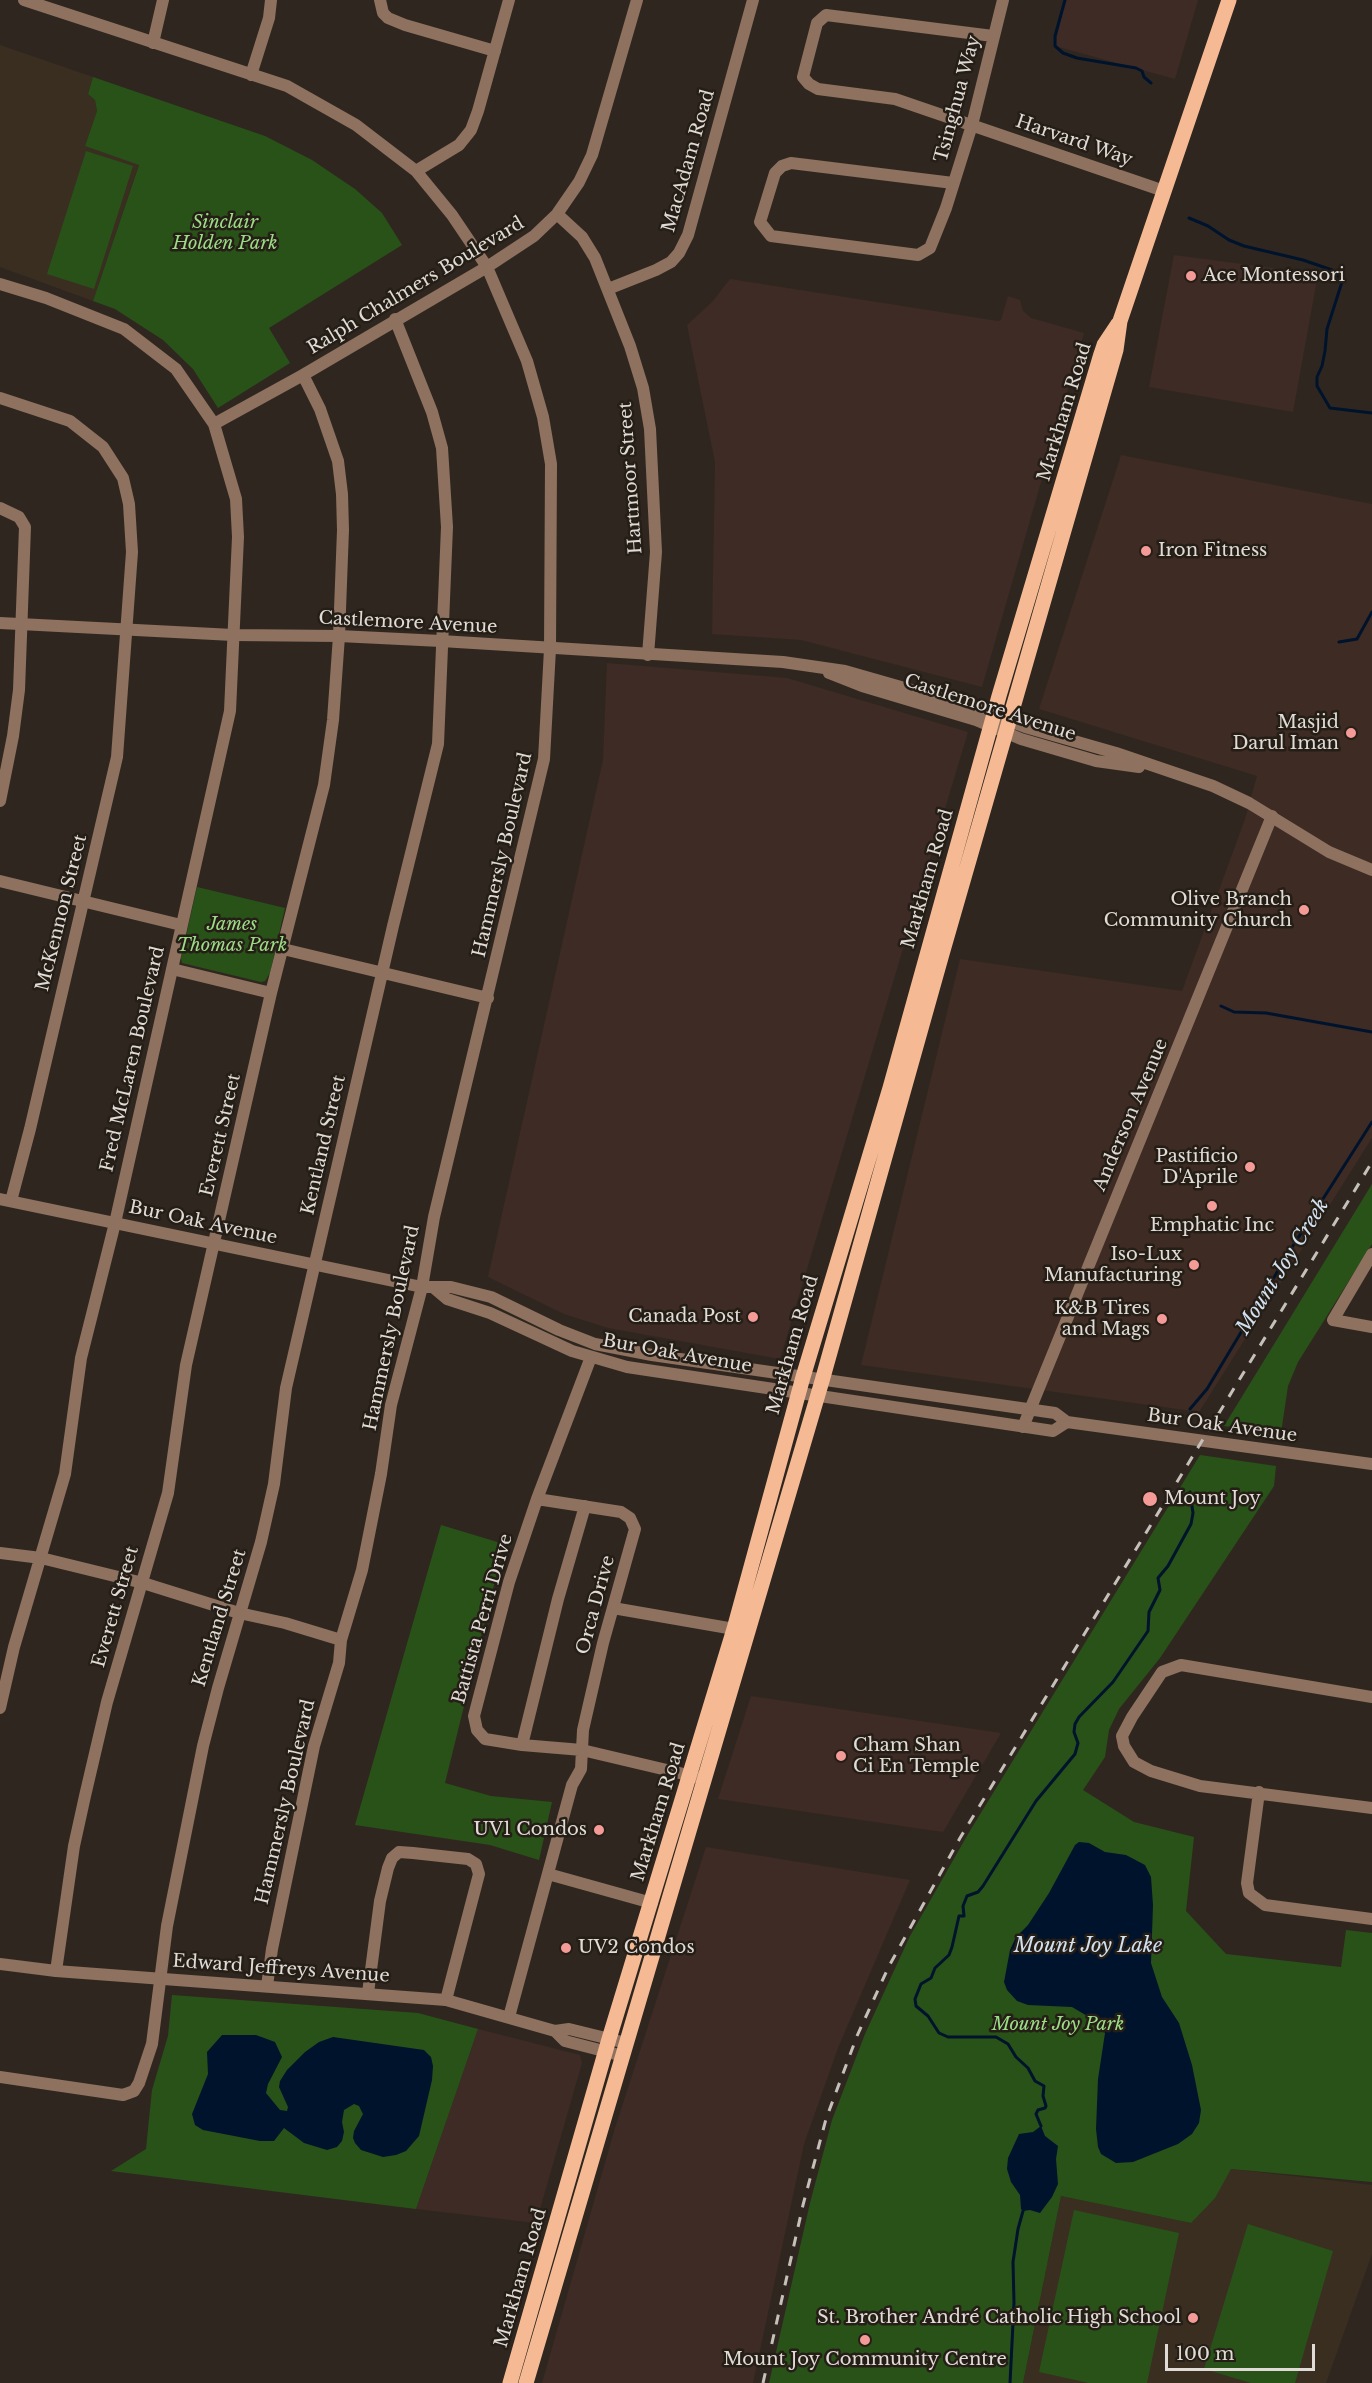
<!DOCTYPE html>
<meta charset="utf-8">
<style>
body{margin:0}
#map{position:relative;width:1372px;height:2383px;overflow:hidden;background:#2f271f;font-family:"Libre Baskerville",serif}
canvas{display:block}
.scale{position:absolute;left:1165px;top:2344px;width:150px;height:27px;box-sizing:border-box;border:3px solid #e0dbd6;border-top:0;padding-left:8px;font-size:18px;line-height:21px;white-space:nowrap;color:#e0dbd6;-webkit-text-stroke:4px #251e16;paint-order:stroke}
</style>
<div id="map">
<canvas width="1372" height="2383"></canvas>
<div class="scale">100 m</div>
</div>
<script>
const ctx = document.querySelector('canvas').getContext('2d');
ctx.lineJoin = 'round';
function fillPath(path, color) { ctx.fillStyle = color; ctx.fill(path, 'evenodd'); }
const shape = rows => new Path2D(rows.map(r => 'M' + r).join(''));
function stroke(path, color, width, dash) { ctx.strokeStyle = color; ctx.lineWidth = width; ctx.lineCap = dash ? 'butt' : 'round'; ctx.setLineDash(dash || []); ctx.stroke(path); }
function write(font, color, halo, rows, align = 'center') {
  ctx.font = font + ' "Libre Baskerville",serif'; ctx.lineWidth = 5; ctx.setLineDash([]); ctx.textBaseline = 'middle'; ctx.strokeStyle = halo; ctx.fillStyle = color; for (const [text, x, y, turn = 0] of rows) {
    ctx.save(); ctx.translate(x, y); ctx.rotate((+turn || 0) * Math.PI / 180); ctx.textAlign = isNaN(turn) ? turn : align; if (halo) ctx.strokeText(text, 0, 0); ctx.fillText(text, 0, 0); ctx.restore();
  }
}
fillPath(shape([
 [1065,0,1198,0,1175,79,1055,46],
 [1174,255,1318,274,1293,412,1149,387],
 [730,279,998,321,1001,320,1008,296,1020,300,1023,311,1031,318,1084,333,982,687,801,640,712,634,715,462,687,325,712,302],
 [607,663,787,678,968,732,780,1359,608,1328,564,1314,488,1277,603,760],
 [751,1696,1001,1733,943,1832,718,1799],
 [706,1847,910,1880,838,2048,804,2144,753,2383,542,2383,615,2128],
 [478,2029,580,2055,582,2063,536,2223,416,2209]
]), '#3e2b25');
fillPath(shape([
 [1121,455,1372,504,1372,1138,1199,1412,861,1365,960,959,1182,991,1245,819,1257,776,1039,709]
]), '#3d2b24');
fillPath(shape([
 [0,45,93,77,88,94,95,100,97,111,85,146,139,164,93,301,0,267],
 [1231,2169,1372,2185,1372,2254,1326,2383,1023,2383,1061,2196,1191,2223]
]), '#3a2e21');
fillPath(shape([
 [93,77,265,136,312,160,355,189,382,213,402,245,269,328,290,363,218,408,193,369,163,340,115,309,93,301,139,165,85,146,97,111,95,100,88,94],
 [86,151,133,166,94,289,47,274],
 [197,887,285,908,270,973,265,981,261,982,182,963,181,958],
 [1372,1184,1372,1244,1298,1362,1288,1386,1281,1433,1224,1426],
 [1200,1455,1276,1466,1274,1486,1160,1658,1119,1709,1109,1730,1105,1757,1083,1790,1134,1822,1194,1837,1186,1911,1226,1954,1341,1967,1346,1930,1372,1933,1372,2182,1231,2169,1215,2198,1191,2223,1061,2196,1023,2383,769,2383,810,2203,832,2120,865,2034,892,1975,910,1936,968,1834],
 [441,1525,504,1544,445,1783,491,1796,552,1802,539,1860,490,1845,355,1825],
 [172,1995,418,2013,478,2029,416,2209,111,2171,146,2149,152,2090,168,2036],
 [1074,2210,1179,2233,1147,2383,1089,2383,1039,2372],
 [1248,2224,1333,2251,1295,2383,1251,2383,1204,2369]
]), '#295219');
fillPath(shape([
 [1079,1842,1089,1843,1105,1852,1126,1855,1145,1865,1151,1877,1153,1905,1151,1963,1162,1997,1179,2023,1192,2065,1201,2110,1199,2123,1192,2134,1178,2144,1133,2162,1116,2163,1101,2154,1098,2147,1096,2129,1098,2079,1105,2033,1089,2017,1072,2007,1028,2005,1017,2001,1007,1990,1004,1982,1010,1950,1016,1937,1028,1925,1049,1893,1075,1845],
 [222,2035,256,2035,275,2042,282,2057,268,2084,266,2093,280,2110,287,2111,288,2107,279,2087,280,2081,287,2070,305,2052,319,2042,333,2037,424,2050,431,2057,433,2066,432,2080,419,2136,406,2151,396,2155,383,2157,361,2150,355,2143,353,2138,354,2131,363,2114,359,2106,354,2104,344,2110,342,2122,344,2132,342,2141,337,2147,327,2150,304,2143,284,2128,274,2141,260,2141,203,2130,195,2125,192,2114,208,2074,207,2052],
 [1041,2126,1045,2136,1058,2146,1056,2159,1058,2184,1052,2197,1040,2213,1030,2210,1023,2211,1021,2209,1020,2195,1011,2182,1007,2169,1008,2158,1019,2134,1033,2132]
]), '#00132d');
stroke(shape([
 [1065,0,1055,36,1055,46,1063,53,1077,58,1136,68,1142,71,1144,77,1151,83],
 [1189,218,1208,226,1229,240,1244,246,1303,260,1332,270,1337,274,1342,282,1327,329,1325,351,1322,366,1317,377,1317,386,1330,408,1372,413],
 [1339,642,1357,639,1372,612],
 [1221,1006,1234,1012,1266,1013,1372,1032],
 [1190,1409,1207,1389,1291,1249,1372,1122],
 [1041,2126,1036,2114,1038,2110,1045,2108,1046,2106,1043,2096,1044,2086,1035,2081,1028,2068,1016,2057,1008,2044,996,2037,948,2037,939,2033,928,2016,916,2006,915,1999,921,1984,931,1978,935,1968,949,1955,952,1947,959,1916,964,1916,963,1906,967,1896,978,1892,983,1886,1036,1801,1075,1754,1078,1743,1074,1732,1075,1724,1079,1717,1113,1682,1148,1631,1149,1612,1160,1590,1158,1578,1168,1566,1191,1524,1193,1513,1190,1492],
 [1010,2383,1014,2303,1013,2262,1018,2229,1023,2211]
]), '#00132d', 3);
stroke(shape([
 [24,0,287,86,356,125,416,171,452,215,487,267,527,361,543,417,551,464,550,649,544,759,434,1217,422,1287,391,1405,381,1474,362,1570,341,1640,339,1663,314,1746,272,1949,267,1986],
 [380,0,383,13,388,18,405,25,495,51],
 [993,36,826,15,817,23,803,77,809,84,818,89,895,99,1164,191],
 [153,43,163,0],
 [251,75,269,18,271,0],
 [416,171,459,145,471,130,478,111,509,0],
 [953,183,791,163,782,166,775,173,760,222,771,236,918,255,930,248,946,208,972,125,1003,0],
 [557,214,582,237,595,258,630,346,643,388,650,429,656,552,648,655],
 [0,284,46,298,124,329,176,369,214,424,236,499,238,537,230,711,115,1223,81,1358,65,1474,14,1647,0,1708],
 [608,289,656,270,671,262,679,253,688,235,753,0],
 [0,398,70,421,103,447,123,478,129,504,132,552,117,757,30,1129,11,1201],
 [214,424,303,375,487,267,534,236,557,214,579,182,592,155,637,0],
 [0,508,19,517,25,527,19,690,13,736,0,801],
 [0,881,181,925],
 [283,949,488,998],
 [172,969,271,993],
 [1372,1254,1333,1320,1372,1327],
 [591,1357,537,1499,509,1582,474,1716,477,1730,485,1739,522,1745,582,1750,705,1779],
 [1023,1427,1272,816],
 [0,1553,41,1558,143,1583,239,1613,285,1623,341,1640],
 [613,1608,734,1629],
 [1372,1697,1181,1665,1162,1672,1132,1717,1122,1736,1124,1746,1134,1762,1151,1771,1200,1786,1372,1808],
 [522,1745,558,1599,585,1506],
 [1259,1792,1247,1883,1249,1893,1265,1905,1372,1919],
 [548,1874,652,1903],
 [56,1971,74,1846,85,1796,107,1702,168,1493,186,1365,271,993,324,785,333,720,339,636,343,530,342,494,338,461,320,409,303,375],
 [368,1993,380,1901,388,1868,392,1858,399,1852,413,1853,468,1859,476,1864,479,1874,446,2000],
 [509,2017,572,1785,581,1769,583,1730,603,1643,635,1529,630,1518,621,1512,537,1499],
 [0,2077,123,2095,134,2091,139,2083,152,2044,167,1926,203,1746,218,1688,261,1542,274,1484,286,1388,393,926,438,744,447,527,442,448,432,412,395,319]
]), '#8e715f', 12);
stroke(shape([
 [0,623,233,635,339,636,441,641,783,662,845,671,978,709,1025,727,1116,753,1213,786,1249,803,1329,852,1372,870],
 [829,673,862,686,976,720,1021,739,1096,761,1139,767],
 [0,1199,422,1287,451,1287,491,1297,559,1330,595,1344,652,1355,1055,1413,1067,1422,1372,1464],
 [434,1288,447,1299,490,1313,572,1351,627,1367,1053,1431,1067,1422],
 [0,1964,56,1971,446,2000,555,2031,569,2029,626,2043],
 [555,2031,565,2041,623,2056]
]), '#8e715f', 12);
stroke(shape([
 [510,2383,609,2039,734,1629,803,1377,890,1088,999,696,1101,354,1104,345,1118,324],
 [526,2383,822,1381,942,954,1116,350,1120,321,1229,0]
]), '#f5b993', 15);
stroke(shape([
 [763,2383,803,2205,826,2119,857,2036,889,1966,960,1838,1372,1162]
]), '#c6c0bb', 3, [10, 10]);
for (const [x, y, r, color] of [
 [1191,276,6,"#f59b97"],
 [1146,551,6,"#f59b97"],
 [1351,733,6,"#f59b97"],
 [1304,910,6,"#f59b97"],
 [1250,1167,6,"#f59b97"],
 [1212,1206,6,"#f59b97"],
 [1194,1265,6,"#f59b97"],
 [753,1317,6,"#f59b97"],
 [1162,1319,6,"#f59b97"],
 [1150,1499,8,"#f59b97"],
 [841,1756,6,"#f59b97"],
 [599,1830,6,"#f59b97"],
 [566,1948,6,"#f59b97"],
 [1193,2318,6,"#f59b97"],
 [865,2340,6,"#f59b97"]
]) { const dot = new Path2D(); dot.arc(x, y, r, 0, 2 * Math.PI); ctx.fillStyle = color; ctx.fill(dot); stroke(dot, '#251e16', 2); }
write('18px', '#e0dbd6', '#251e16', [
 ["Tsinghua Way",958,99,-75],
 ["Harvard Way",1074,141,19],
 ["MacAdam Road",689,161,-74],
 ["Ralph Chalmers Boulevard",416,286,-31],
 ["Markham Road",1065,412,-73],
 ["Hartmoor Street",631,478,-94],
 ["Castlemore Avenue",408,623,3],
 ["Castlemore Avenue",990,708,18],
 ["Hammersly Boulevard",503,855,-77],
 ["Markham Road",928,879,-74],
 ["McKennon Street",62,913,-76],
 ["Fred McLaren Boulevard",133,1059,-77],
 ["Anderson Avenue",1131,1115,-67],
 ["Everett Street",221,1135,-77],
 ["Kentland Street",324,1145,-77],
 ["Bur Oak Avenue",203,1223,12],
 ["Hammersly Boulevard",392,1328,-78],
 ["Markham Road",793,1345,-74],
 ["Bur Oak Avenue",677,1354,10],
 ["Bur Oak Avenue",1222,1426,8],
 ["Orca Drive",596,1605,-75],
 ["Everett Street",116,1607,-74],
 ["Kentland Street",220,1618,-73],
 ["Battista Perri Drive",483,1619,-74],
 ["Hammersly Boulevard",286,1802,-77],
 ["Markham Road",659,1812,-73],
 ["Edward Jeffreys Avenue",281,1969,4],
 ["Markham Road",521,2278,-74]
]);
write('italic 18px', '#9cdc86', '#251e16', [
 ["Sinclair",225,223],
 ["Holden Park",225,244],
 ["James",232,925],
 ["Thomas Park",232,946],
 ["Mount Joy Park",1058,2025]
]);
write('18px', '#e0dbd6', '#251e16', [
 ["Ace Montessori",1203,276,"left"],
 ["Iron Fitness",1158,551,"left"],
 ["Masjid",1339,723],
 ["Darul Iman",1339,744],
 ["Olive Branch",1292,900],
 ["Community Church",1292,921],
 ["Pastificio",1238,1157],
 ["D'Aprile",1238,1178],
 ["Emphatic Inc",1212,1226,"center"],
 ["Iso-Lux",1182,1255],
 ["Manufacturing",1182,1276],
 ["K&B Tires",1150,1309],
 ["and Mags",1150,1330],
 ["Canada Post",741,1317],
 ["Mount Joy",1164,1499,"left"],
 ["Cham Shan",853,1746,"left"],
 ["Ci En Temple",853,1767,"left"],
 ["UV1 Condos",587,1830],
 ["UV2 Condos",578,1948,"left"],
 ["St. Brother André Catholic High School",1181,2318],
 ["Mount Joy Community Centre",865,2360,"center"]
], 'right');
write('italic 20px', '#d2e0ef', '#251e16', [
 ["Mount Joy Creek",1283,1267,-58],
 ["Mount Joy Lake",1088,1946]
]);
</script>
